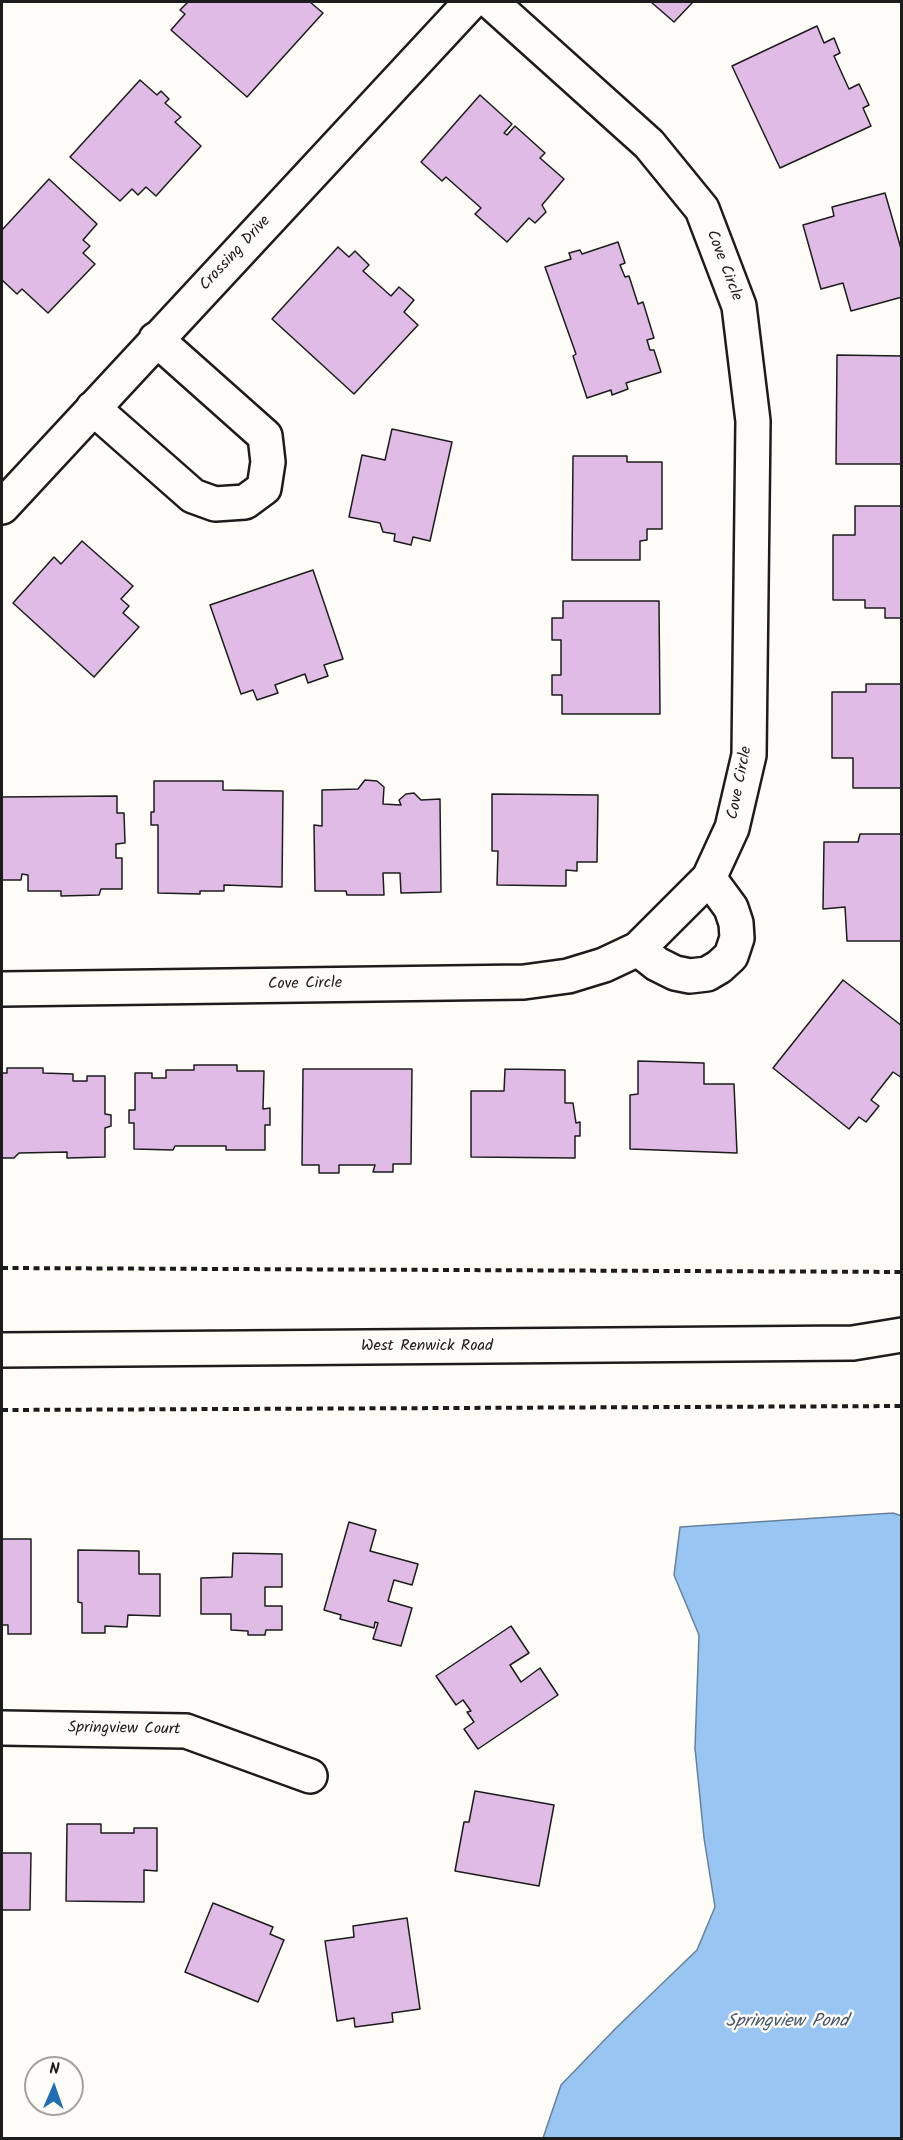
<!DOCTYPE html>
<style>
body{margin:0}
#map{position:relative;width:903px;height:2140px;overflow:hidden;background:#fdfcf7;font-family:Kalam,sans-serif}
canvas{display:block}
.frame{position:absolute;inset:0;border:3px solid #1c1c1c;pointer-events:none}
.north{position:absolute;left:24px;top:2056px;width:60px;height:60px;box-sizing:border-box;background:#fdfcf7;border:2px solid #a3a29f;border-radius:50%;rotate:2deg;font-size:16px;font-weight:700;line-height:24px;text-align:center;color:#1c1c1c}
.north::after{content:'';display:block;margin:auto;width:21px;height:27px;background:#1f6fb2;clip-path:polygon(50% 0,100% 100%,50% 72%,0 100%)}
</style>
<div id="map">
<canvas width="903" height="2140"></canvas>
<div class="frame"></div>
<div class="north">N</div>
</div>
<script>
const ctx = document.querySelector('canvas').getContext('2d');
ctx.lineJoin = 'round';
function fillPath(path, color) { ctx.fillStyle = color; ctx.fill(path, 'evenodd'); }
const shape = rows => new Path2D(rows.map(r => 'M' + r).join(''));
function stroke(path, color, width, dash) { ctx.strokeStyle = color; ctx.lineWidth = width; ctx.lineCap = dash ? 'butt' : 'round'; ctx.setLineDash(dash || []); ctx.stroke(path); }
function write(font, color, halo, rows, align = 'center') {
  ctx.font = font + ' Kalam,sans-serif'; ctx.lineWidth = 5; ctx.setLineDash([]); ctx.textBaseline = 'middle'; ctx.strokeStyle = halo; ctx.fillStyle = color; for (const [text, x, y, turn = 0] of rows) {
    ctx.save(); ctx.translate(x, y); ctx.rotate((+turn || 0) * Math.PI / 180); ctx.textAlign = isNaN(turn) ? turn : align; if (halo) ctx.strokeText(text, 0, 0); ctx.fillText(text, 0, 0); ctx.restore();
  }
}
const water = shape([
 [893,1513,902,1516,901,2138,543,2138,561,2085,616,2028,697,1950,715,1907,704,1838,695,1748,699,1635,674,1575,680,1527,893,1513]
]);
fillPath(water, '#99c5f3');
stroke(water, '#67819d', 1.5);
const building = shape([
 [188,2,310,2,323,13,247,97,171,30,185,14,180,10,188,2],
 [651,2,693,2,674,22,651,2],
 [817,26,824,43,834,38,840,53,834,56,849,89,859,84,869,105,863,108,871,126,780,168,732,66,817,26],
 [140,80,157,95,161,91,169,99,165,103,181,117,175,122,201,146,156,196,146,187,138,195,132,189,120,201,70,157,140,80],
 [480,95,512,124,504,133,507,135,515,126,545,153,540,158,564,179,542,205,546,212,535,223,529,218,507,242,475,214,481,208,446,177,442,181,421,162,480,95],
 [49,179,97,224,83,240,90,246,83,253,95,264,48,313,22,289,17,294,2,280,2,230,49,179],
 [885,193,902,252,902,297,851,311,843,283,821,289,803,225,834,216,832,207,885,193],
 [618,242,625,263,620,265,625,277,629,276,638,304,643,302,654,338,647,340,650,350,654,350,661,372,626,383,628,389,612,395,611,390,587,398,573,356,576,354,545,267,571,259,569,253,580,250,582,254,618,242],
 [338,247,349,257,355,251,369,265,363,271,391,296,399,287,414,300,404,312,418,325,354,394,272,319,338,247],
 [837,355,902,356,902,464,836,464,837,355],
 [392,429,452,442,430,541,413,537,411,545,394,541,395,534,383,532,380,523,349,517,362,455,385,460,392,429],
 [573,456,627,456,627,462,662,462,662,529,647,529,647,540,640,541,640,560,572,560,573,456],
 [855,506,902,506,902,618,885,618,885,608,865,608,865,600,833,600,833,535,855,535,855,506],
 [82,541,133,586,121,599,129,606,123,613,139,627,94,677,13,603,54,557,61,564,82,541],
 [313,570,343,659,324,665,328,676,308,683,305,674,275,685,278,693,257,700,253,690,241,694,210,605,313,570],
 [563,601,659,601,660,714,562,714,562,695,552,695,552,675,561,675,561,640,552,640,552,618,563,618,563,601],
 [866,684,902,684,902,788,853,788,853,758,832,758,832,692,866,692,866,684],
 [365,780,377,781,384,787,383,804,401,805,399,800,406,794,414,793,421,800,440,799,441,892,401,893,400,873,383,873,384,895,347,895,346,891,315,891,314,825,322,826,322,790,358,789,365,780],
 [154,781,223,781,223,790,283,791,282,887,224,885,224,891,200,891,200,894,158,893,158,825,151,825,151,812,154,812,154,781],
 [492,794,598,795,597,862,577,862,577,871,566,870,566,886,497,885,498,851,492,851,492,794],
 [117,796,117,813,124,813,125,843,116,844,116,858,122,858,122,889,101,889,99,895,61,896,61,891,28,891,28,875,22,874,21,880,2,880,2,797,117,796],
 [860,834,902,834,902,941,847,941,845,907,823,909,824,842,858,842,860,834],
 [843,980,902,1026,902,1078,893,1072,871,1100,879,1106,866,1122,859,1117,849,1129,773,1068,843,980],
 [638,1061,704,1063,704,1084,734,1084,737,1153,630,1149,630,1095,638,1094,638,1061],
 [194,1065,237,1065,237,1071,264,1071,263,1109,270,1108,270,1125,265,1125,265,1150,226,1150,226,1146,175,1146,173,1150,134,1149,134,1123,129,1123,129,1110,135,1110,135,1073,152,1073,152,1078,166,1078,166,1070,194,1070,194,1065],
 [7,1068,43,1068,43,1073,73,1074,73,1081,87,1081,87,1076,105,1076,105,1114,111,1115,111,1126,105,1128,105,1157,67,1158,67,1152,19,1153,14,1158,2,1158,2,1073,7,1073,7,1068],
 [303,1069,412,1069,411,1164,393,1164,393,1172,373,1172,375,1165,339,1165,339,1173,319,1173,319,1165,302,1165,303,1069],
 [505,1069,565,1070,565,1103,573,1103,576,1123,580,1122,580,1136,575,1136,575,1158,471,1157,471,1091,504,1091,505,1069],
 [349,1522,376,1530,370,1551,418,1564,412,1585,394,1580,388,1601,412,1608,401,1646,373,1639,378,1623,375,1622,374,1628,340,1619,341,1615,324,1610,349,1522],
 [2,1539,31,1539,31,1634,8,1634,8,1625,2,1625,2,1539],
 [78,1550,139,1551,139,1574,160,1574,160,1616,128,1615,127,1627,105,1626,105,1633,82,1633,82,1603,78,1602,78,1550],
 [233,1553,282,1554,282,1587,265,1587,265,1606,282,1606,282,1630,266,1630,265,1635,248,1635,248,1631,231,1630,231,1614,201,1614,201,1578,232,1577,233,1553],
 [511,1626,529,1653,510,1665,521,1682,540,1668,558,1695,478,1749,464,1729,474,1722,467,1712,471,1711,463,1700,456,1705,436,1676,511,1626],
 [475,1791,554,1805,539,1886,455,1871,464,1822,469,1822,475,1791],
 [67,1824,101,1824,101,1833,134,1833,134,1828,157,1828,157,1871,144,1870,144,1902,66,1901,67,1824],
 [2,1853,31,1853,30,1910,2,1910,2,1853],
 [213,1903,273,1927,270,1934,284,1940,258,2002,185,1972,213,1903],
 [407,1918,420,2009,392,2013,393,2022,355,2027,354,2018,337,2021,325,1941,354,1937,353,1926,407,1918]
]);
fillPath(building, '#dfbbe6');
stroke(building, '#1c1c1c', 1.5);
const minor = shape([
 [93,408,193,496,215,504,245,502,264,488,268,462,265,436,156,339],
 [2,507,471,2],
 [638,949,657,964,675,973,690,976,707,974,719,967,731,956,737,938,736,923,731,908,709,878],
 [2,989,524,982,568,976,604,965,638,949,709,878,732,828,749,755,753,421,739,306,702,209,649,144,491,2],
 [2,1350,853,1343,902,1335],
 [2,1728,186,1731,310,1776]
]);
stroke(minor, '#1c1c1c', 38);
stroke(shape([
 [2,1268,902,1272],
 [2,1410,902,1406]
]), '#1c1c1c', 4, [6, 4.5]);
stroke(minor, '#fdfcf7', 33);
write('16px', '#1c1c1c', '#fdfcf7', [
 ["Crossing Drive",236,254,-47],
 ["Cove Circle",723,266,69],
 ["Cove Circle",741,783,-79],
 ["Cove Circle",305,985,-1],
 ["West Renwick Road",427,1347],
 ["Springview Court",124,1730,1]
]);
write('italic 18px', '#485767', '#fdfcf7', [
 ["Springview Pond",787,2023]
]);
</script>
